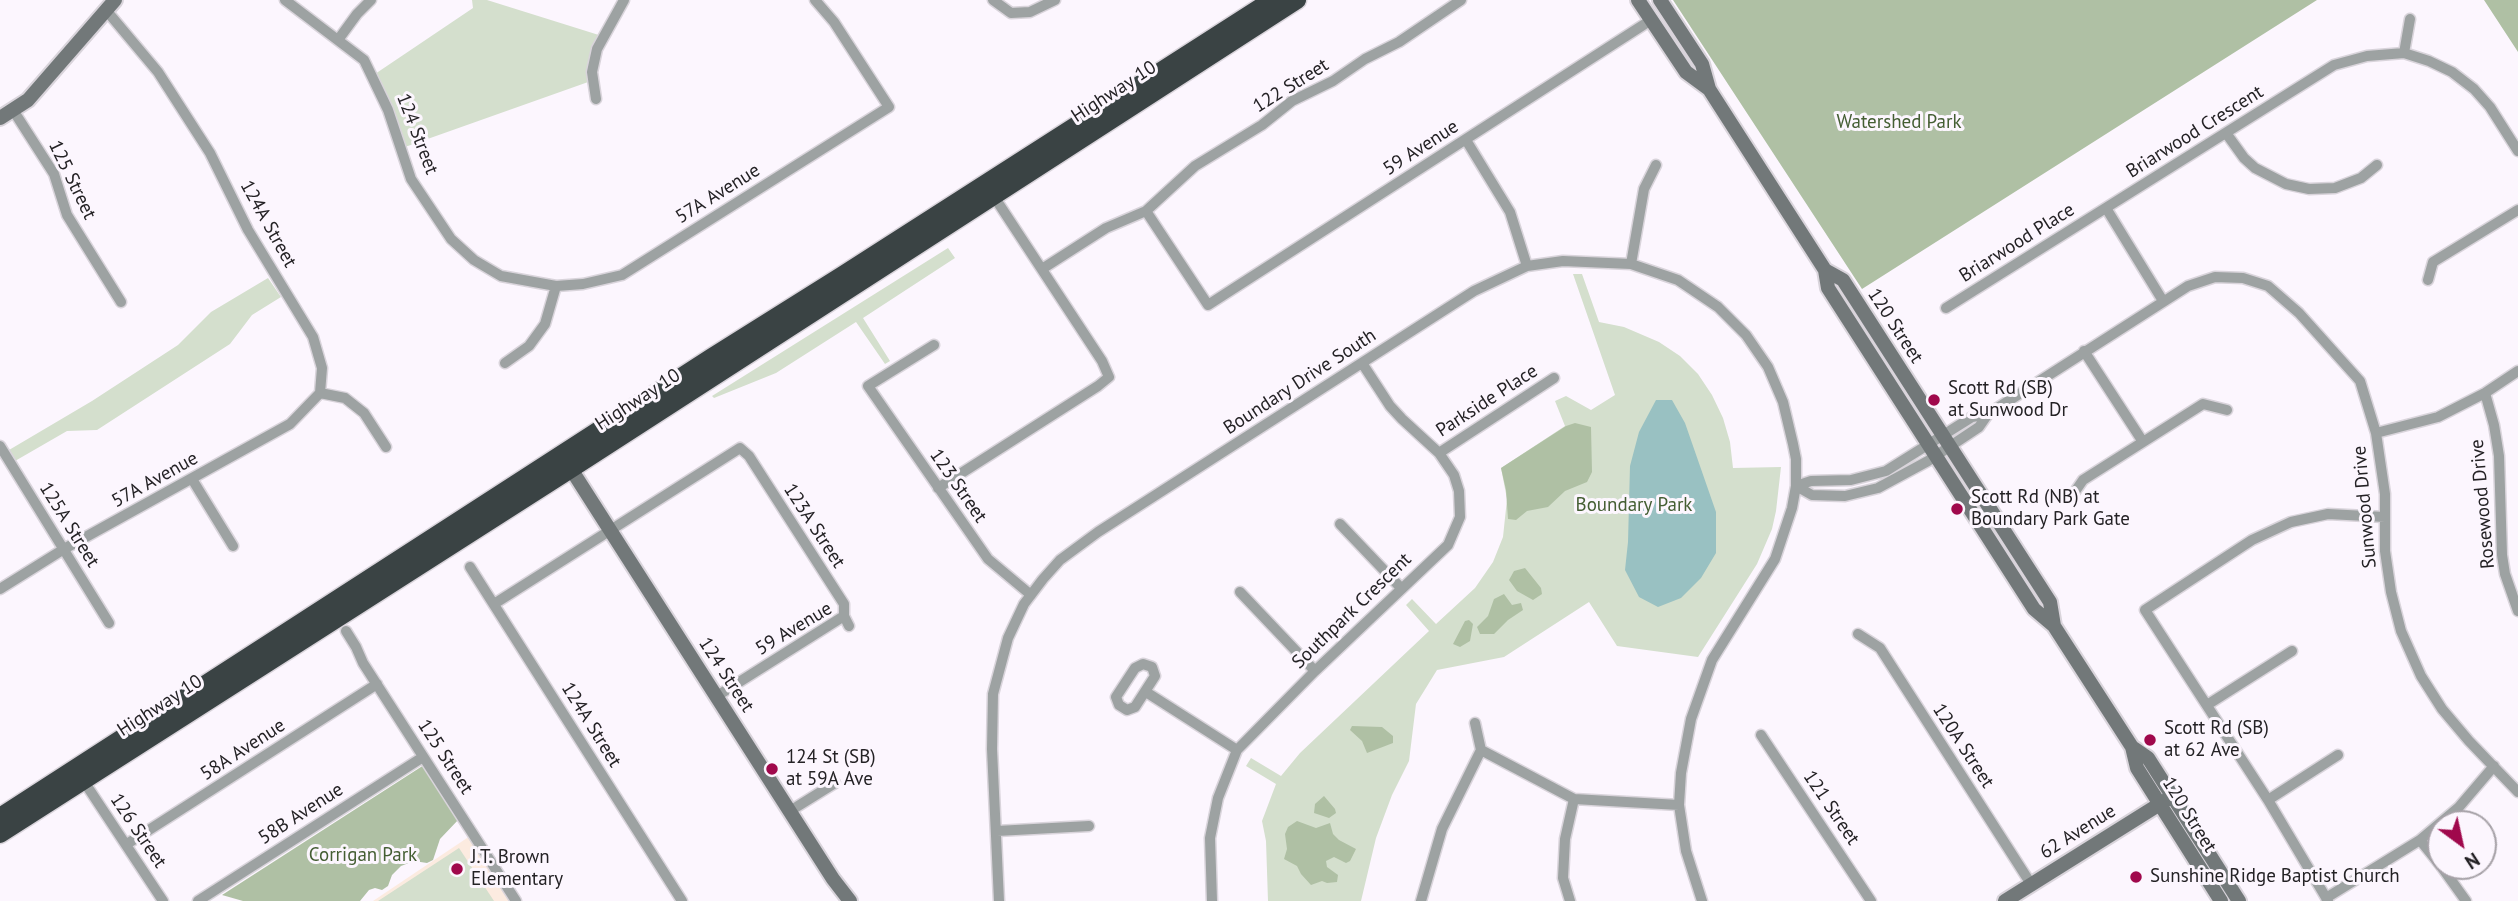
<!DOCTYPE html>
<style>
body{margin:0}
#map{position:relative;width:2518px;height:901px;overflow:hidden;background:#fcf6fe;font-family:"PT Sans",sans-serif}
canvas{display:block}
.north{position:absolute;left:2427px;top:810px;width:70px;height:70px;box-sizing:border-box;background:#fcf6fe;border:2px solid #a6a1a7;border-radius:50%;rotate:147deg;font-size:19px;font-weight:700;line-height:28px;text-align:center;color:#242225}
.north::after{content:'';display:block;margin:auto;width:24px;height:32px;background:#a0084c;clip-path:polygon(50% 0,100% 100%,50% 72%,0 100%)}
</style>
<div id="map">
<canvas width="2518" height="901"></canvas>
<div class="north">N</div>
</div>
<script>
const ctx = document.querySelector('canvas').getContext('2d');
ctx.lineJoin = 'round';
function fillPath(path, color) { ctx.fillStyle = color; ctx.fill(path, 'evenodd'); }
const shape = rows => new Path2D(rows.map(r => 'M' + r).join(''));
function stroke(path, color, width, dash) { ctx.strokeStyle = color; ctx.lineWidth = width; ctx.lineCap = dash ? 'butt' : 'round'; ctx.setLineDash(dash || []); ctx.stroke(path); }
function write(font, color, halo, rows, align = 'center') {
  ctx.font = font + ' "PT Sans",sans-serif'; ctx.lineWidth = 6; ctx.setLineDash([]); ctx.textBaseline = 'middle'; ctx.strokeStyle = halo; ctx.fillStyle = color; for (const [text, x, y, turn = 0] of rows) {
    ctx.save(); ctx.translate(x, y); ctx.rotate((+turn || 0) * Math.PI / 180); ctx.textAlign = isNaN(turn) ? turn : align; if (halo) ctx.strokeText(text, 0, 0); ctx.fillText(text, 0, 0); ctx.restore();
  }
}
fillPath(shape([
 [470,836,512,901,373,901]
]), '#fcebe0');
fillPath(shape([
 [472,0,487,0,602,36,591,81,405,147,375,74,473,8],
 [948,248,955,258,863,318,890,361,885,364,856,322,776,373,714,398,712,396],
 [1573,274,1582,274,1599,322,1624,327,1659,342,1680,356,1698,374,1712,395,1723,418,1730,442,1733,468,1781,467,1776,511,1772,529,1757,564,1698,657,1617,646,1589,602,1504,657,1437,670,1416,704,1409,761,1392,795,1376,838,1361,901,1268,901,1266,841,1262,821,1276,784,1246,766,1251,758,1281,776,1300,753,1429,631,1406,605,1412,599,1436,624,1475,588,1493,562,1503,537,1507,499,1501,468,1565,426,1555,401,1566,396,1591,410,1615,395],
 [268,278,281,297,252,315,230,344,97,430,67,431,15,461,9,450,92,401,178,345,211,312],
 [459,848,494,901,378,901]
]), '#d4dfcd');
fillPath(shape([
 [1673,0,2317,0,1862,289],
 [2484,0,2518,0,2518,52],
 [1575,423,1591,427,1592,472,1587,482,1565,491,1548,507,1527,511,1516,520,1508,519,1506,490,1501,468,1566,426],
 [1525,568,1541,588,1542,594,1533,600,1517,591,1509,580,1514,571],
 [1504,594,1512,605,1521,603,1523,610,1508,620,1494,634,1480,634,1477,627,1488,616,1494,599],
 [1469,620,1473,624,1470,641,1460,647,1453,644,1465,621],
 [1352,726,1382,727,1393,736,1393,743,1367,753,1362,741,1350,730],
 [424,765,459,819,440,839,433,860,427,863,414,861,401,866,392,875,388,886,382,890,375,888,369,890,360,901,243,901,222,895],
 [1324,796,1335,809,1336,813,1329,818,1314,813,1315,804],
 [1297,821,1316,828,1330,823,1333,834,1339,840,1356,849,1350,861,1346,863,1334,857,1326,861,1327,867,1338,875,1337,882,1327,883,1322,881,1311,885,1301,874,1297,866,1284,859,1287,849,1285,834,1288,827]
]), '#afc0a4');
fillPath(shape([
 [1656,400,1672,400,1685,423,1716,512,1716,553,1701,578,1681,598,1658,607,1639,597,1625,570,1628,542,1630,466,1639,432]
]), '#99c1c2');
const street = shape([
 [285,0,364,60,388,110,411,179,451,239,474,260,501,276,556,286,583,284,622,275,889,107,834,22,815,0],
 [993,0,1011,13,1030,12,1055,0],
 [106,10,158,72,210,153,248,230,313,337,322,368,320,393,345,398,364,413,386,447],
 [338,40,357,14,371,0],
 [2404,53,2410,19],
 [596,99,592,72,597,49,624,0],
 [13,110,54,174,67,215,121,302],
 [2226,133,2244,158,2255,168,2286,184,2309,189,2335,188,2361,178,2377,165],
 [1466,140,1510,212,1527,266],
 [2106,208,2163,301],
 [1146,211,1208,305,1651,20],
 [1631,264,1644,189,1656,165],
 [1042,269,1106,228,1146,211,1195,166,1262,125,1292,101,1333,81,1365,59,1399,42,1461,0],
 [2428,280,2433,262,2518,210],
 [1946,308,2334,65,2367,56,2404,53,2429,61,2452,72,2474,89,2490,107,2518,151],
 [934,345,868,386,988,559,1031,595],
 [2084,351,2143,442],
 [505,363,529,346,545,324,556,286],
 [2485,393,2494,425,2499,456,2502,555,2505,574,2518,611],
 [2376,433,2438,417,2485,393,2518,371],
 [0,446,109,623],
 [1439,453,1554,378],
 [192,479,233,546],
 [1796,486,1812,495,1845,496,1878,488,1928,461,1979,427,1988,414,2188,286,2215,277,2243,278,2268,286,2299,313,2360,381,2376,433,2385,494,2385,551,2391,592,2401,631,2421,676,2442,709,2469,741,2518,792],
 [1796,486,1811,481,1851,480,1886,471,1972,417,1988,414],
 [938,488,1098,386,1109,377,1102,361,993,195],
 [2072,496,2083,480,2203,404,2227,410],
 [1340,524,1401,588],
 [470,567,682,901],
 [0,589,64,549,290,424,320,393],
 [1240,592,1315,671],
 [494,604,740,448,749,456,844,604,844,616,849,626],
 [346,631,356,647,363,663,516,901],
 [1858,634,1880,648,2031,884],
 [1143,664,1152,667,1155,676,1135,707,1127,710,1119,705,1116,697,1135,668,1143,664],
 [1146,692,1237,750],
 [717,696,844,616],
 [2207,705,2292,651],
 [1475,723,1481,750],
 [1761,735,1871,901],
 [83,780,163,901],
 [2268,800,2338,755],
 [790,811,835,783],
 [997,831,1089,826],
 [2420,840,2441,866],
 [127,844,377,684],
 [2441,866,2466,901],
 [2326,898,2420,840,2459,807,2494,766],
 [198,901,423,757],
 [999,901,992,749,993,694,1008,638,1024,604,1043,579,1060,560,1098,532,1474,291,1527,266,1563,261,1631,264,1678,280,1718,307,1746,335,1768,367,1783,402,1793,444,1796,459,1796,486,1792,508,1775,559,1712,660,1691,719,1681,773,1679,805,1686,851,1702,901],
 [1212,901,1210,838,1218,798,1237,750,1315,671,1448,545,1460,517,1459,491,1454,475,1439,453,1402,419,1390,406,1362,363],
 [1421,901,1442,829,1481,750,1574,799,1679,805],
 [1570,901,1563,878,1565,839,1574,799],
 [2328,901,2268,800,2145,610,2252,540,2291,522,2328,514,2385,517]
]);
const secondary = shape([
 [1638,0,1686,72,1709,89],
 [1660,0,1702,64,1709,89,1825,270,1828,288,2034,609,2054,626,2132,747,2137,768,2221,901],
 [0,118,28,100,115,0],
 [1825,270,1843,280,2050,602,2054,626],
 [571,469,833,879,850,901],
 [2132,747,2148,758,2239,901],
 [2005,901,2171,797]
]);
const highway = shape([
 [0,817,712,357,843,275,1272,0],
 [0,834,571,469,1297,0]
]);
stroke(street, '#d9d4db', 13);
stroke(secondary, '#d9d4db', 18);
stroke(highway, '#d9d4db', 21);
stroke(street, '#9da2a2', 10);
stroke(secondary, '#727879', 14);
stroke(highway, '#3a4344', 18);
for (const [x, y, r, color] of [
 [1934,400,7,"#a0084c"],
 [1957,509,7,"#a0084c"],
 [2150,740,7,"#a0084c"],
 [772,769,7,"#a0084c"],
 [457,869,7,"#a0084c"],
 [2136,877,7,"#a0084c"]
]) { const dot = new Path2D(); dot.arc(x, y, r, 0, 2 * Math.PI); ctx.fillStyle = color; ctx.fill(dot); stroke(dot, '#fcf6fe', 2.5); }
write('19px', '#242225', '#fcf6fe', [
 ["122 Street",1291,86,-32],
 ["Highway 10",1114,92,-33],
 ["Briarwood Crescent",2195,132,-32],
 ["124 Street",417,134,69],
 ["59 Avenue",1421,148,-33],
 ["125 Street",72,180,64],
 ["57A Avenue",718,194,-32],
 ["124A Street",268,224,61],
 ["Briarwood Place",2017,243,-32],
 ["120 Street",1895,326,57],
 ["Boundary Drive South",1300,382,-33],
 ["Highway 10",638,400,-33],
 ["Parkside Place",1487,401,-33],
 ["57A Avenue",155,480,-29],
 ["123 Street",958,486,55],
 ["Rosewood Drive",2483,504,-95],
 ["Sunwood Drive",2365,507,-95],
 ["125A Street",69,525,58],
 ["123A Street",814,526,57],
 ["Southpark Crescent",1352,611,-44],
 ["59 Avenue",794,629,-31],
 ["124 Street",726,675,57],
 ["Highway 10",160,706,-33],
 ["124A Street",591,725,58],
 ["120A Street",1963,746,57],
 ["58A Avenue",243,750,-33],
 ["125 Street",445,757,57],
 ["121 Street",1831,808,56],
 ["58B Avenue",301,814,-33],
 ["120 Street",2189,815,58],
 ["126 Street",138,831,56],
 ["62 Avenue",2078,832,-32]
]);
write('19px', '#445e33', '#fcf6fe', [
 ["Watershed Park",1899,123],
 ["Boundary Park",1634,506],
 ["Corrigan Park",363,856]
]);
write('19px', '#242225', '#fcf6fe', [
 ["Scott Rd (SB)",1948,389],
 ["at Sunwood Dr",1948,411],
 ["Scott Rd (NB) at",1971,498],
 ["Boundary Park Gate",1971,520],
 ["Scott Rd (SB)",2164,729],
 ["at 62 Ave",2164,751],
 ["124 St (SB)",786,758],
 ["at 59A Ave",786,780],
 ["J.T. Brown",471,858],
 ["Elementary",471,880],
 ["Sunshine Ridge Baptist Church",2150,877]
], 'left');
</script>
